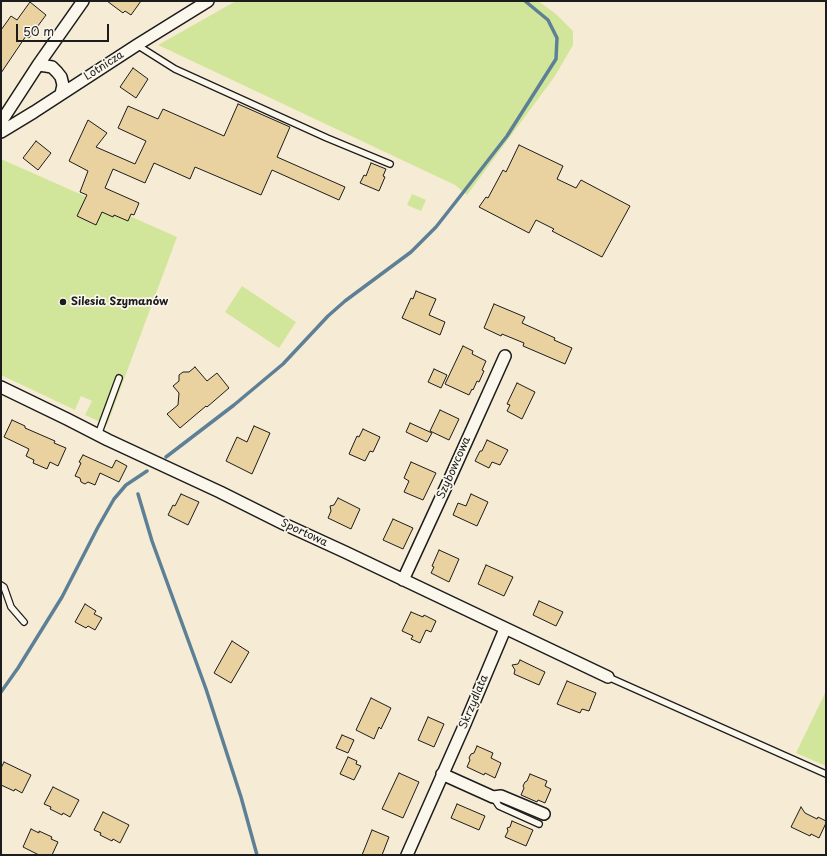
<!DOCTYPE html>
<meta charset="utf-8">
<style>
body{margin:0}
#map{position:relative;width:827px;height:856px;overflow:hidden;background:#f6ecd5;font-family:"Playpen Sans",sans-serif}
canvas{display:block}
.frame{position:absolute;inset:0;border:2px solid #1c1c1c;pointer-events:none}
.scale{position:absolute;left:16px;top:24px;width:93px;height:18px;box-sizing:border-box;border:2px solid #1c1c1c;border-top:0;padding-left:5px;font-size:12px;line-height:14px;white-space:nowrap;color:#1c1c1c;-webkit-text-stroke:3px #fbf7ec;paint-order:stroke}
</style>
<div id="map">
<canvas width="827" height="856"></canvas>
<div class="frame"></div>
<div class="scale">50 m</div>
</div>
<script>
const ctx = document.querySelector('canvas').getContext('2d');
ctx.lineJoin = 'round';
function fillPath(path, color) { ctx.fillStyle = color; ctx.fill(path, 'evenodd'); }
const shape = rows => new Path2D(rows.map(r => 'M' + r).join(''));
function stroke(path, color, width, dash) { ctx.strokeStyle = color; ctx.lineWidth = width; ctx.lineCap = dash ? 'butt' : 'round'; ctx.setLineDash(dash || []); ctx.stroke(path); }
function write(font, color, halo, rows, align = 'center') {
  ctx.font = font + ' "Playpen Sans",sans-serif'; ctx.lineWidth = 3.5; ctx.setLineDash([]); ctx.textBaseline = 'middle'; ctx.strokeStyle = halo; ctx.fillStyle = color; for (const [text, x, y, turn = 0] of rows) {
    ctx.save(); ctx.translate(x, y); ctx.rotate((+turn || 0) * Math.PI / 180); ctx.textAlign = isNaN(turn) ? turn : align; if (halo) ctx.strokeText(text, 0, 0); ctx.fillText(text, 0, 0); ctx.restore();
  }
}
fillPath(shape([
 [236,1,538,1,556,14,573,31,573,45,555,76,467,195,455,185,158,45],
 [1,159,177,237,107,425,85,415,92,401,81,396,75,410,1,375],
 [412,194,426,200,421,211,407,205],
 [242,286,296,322,279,348,225,312],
 [826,691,826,766,796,753]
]), '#d2e69b');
stroke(shape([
 [166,457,234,405,283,364,328,316,345,301,411,252,436,227,458,199,507,136,556,59,557,38,548,20,525,1],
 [138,494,152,541,206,689,241,797,257,855],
 [1,692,18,668,62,597,98,527,114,499,126,485,147,471]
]), '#5d8096', 3.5);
const building = shape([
 [107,1,141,1,131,15,125,11,123,13,107,1],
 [30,2,46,15,29,38,26,36,1,73,1,30,11,16,17,20,30,2],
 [133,68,148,79,136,98,120,87,133,68],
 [238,104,290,127,277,157,345,187,339,200,272,170,261,195,195,167,190,179,154,163,145,183,113,169,105,188,139,203,134,215,131,214,128,221,114,215,113,217,102,212,96,225,77,216,87,195,80,192,88,171,69,161,88,120,107,133,96,147,135,164,146,141,118,128,128,106,158,119,163,109,224,136,238,104],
 [36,141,51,153,38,170,23,158,36,141],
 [519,145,563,166,557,179,576,188,581,180,630,206,602,257,552,231,554,229,536,220,529,233,479,207,486,197,488,198,503,170,506,172,519,145],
 [371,163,386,169,383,176,385,177,379,191,360,183,364,175,366,176,371,163],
 [416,291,436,299,429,315,445,322,440,335,402,318,411,298,413,299,416,291],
 [494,304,525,317,522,323,555,338,554,340,572,348,565,364,523,346,524,343,502,334,501,336,484,328,494,304],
 [463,346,473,351,472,354,486,361,482,370,484,371,479,382,477,381,473,390,472,389,469,395,445,384,463,346],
 [195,367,207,381,217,373,229,388,207,407,206,406,180,428,167,414,178,405,179,393,173,386,179,381,179,375,183,372,189,372,195,367],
 [434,369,447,375,441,388,428,382,434,369],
 [517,383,535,392,522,419,507,411,510,405,507,404,517,383],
 [440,410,459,419,449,440,430,431,440,410],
 [12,420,25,426,25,428,55,441,54,443,66,448,58,466,50,462,47,469,33,463,34,460,26,456,29,449,4,437,12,420],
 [410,423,432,433,427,442,406,432,410,423],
 [254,426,270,433,252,474,226,461,237,437,247,442,254,426],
 [363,429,380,437,373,452,370,451,365,461,349,454,357,436,359,437,363,429],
 [487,440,508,450,500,465,492,462,489,468,475,461,480,451,482,451,487,440],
 [83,455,112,468,116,460,127,466,119,482,100,473,95,485,88,482,85,484,81,482,80,478,75,476,81,463,79,462,83,455],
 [411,462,436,473,423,500,404,492,409,481,404,478,411,462],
 [181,494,199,502,188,525,168,515,173,505,175,506,181,494],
 [471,494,488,502,477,526,453,515,458,503,466,506,471,494],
 [338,498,360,509,351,529,328,518,331,511,330,506,334,505,338,498],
 [393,519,413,528,403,549,383,540,393,519],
 [439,550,459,559,449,582,431,573,434,567,432,566,439,550],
 [486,565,513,577,504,596,478,584,486,565],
 [539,601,563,612,556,626,533,615,539,601],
 [85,604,96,611,94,614,102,618,95,630,88,626,86,628,75,622,85,604],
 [411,612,423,617,424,615,436,621,431,632,426,630,420,643,411,639,413,636,402,631,411,612],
 [232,641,249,652,231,683,214,673,232,641],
 [520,660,545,672,539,685,514,674,515,670,512,665,518,664,520,660],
 [567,681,596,693,589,711,582,709,580,713,557,704,567,681],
 [371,698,391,708,381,729,379,727,374,739,356,730,371,698],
 [428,717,444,724,434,747,418,740,428,717],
 [342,735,354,740,348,753,336,748,342,735],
 [477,746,493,753,491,758,501,763,495,778,485,773,484,775,467,767,470,760,469,758,471,754,474,753,477,746],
 [348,757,357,761,356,764,361,766,354,780,340,774,348,757],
 [4,762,31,775,22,793,15,789,14,791,1,785,1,768,4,762],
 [399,773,419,782,403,818,382,809,399,773],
 [530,774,547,781,545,786,551,789,545,803,538,800,537,802,521,795,524,788,523,786,525,782,527,781,530,774],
 [53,787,79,800,70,817,63,813,62,815,50,809,51,807,44,804,53,787],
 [457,804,485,816,479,830,451,818,457,804],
 [801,807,805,813,817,819,818,817,826,821,826,823,819,838,811,834,810,836,791,827,801,807],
 [103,812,129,825,120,843,113,839,112,841,100,835,101,833,94,830,103,812],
 [512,821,533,830,526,846,505,837,508,831,507,828,510,827,512,821],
 [31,829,39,833,39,831,52,837,51,839,58,842,52,855,39,855,23,847,31,829],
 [372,830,389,837,382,855,362,855,372,830]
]);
fillPath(building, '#ead2a0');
stroke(building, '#1c1c1c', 1);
const service = shape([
 [137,45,175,69,327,138,390,164],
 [98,435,119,378],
 [1,585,4,587,11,607,24,622],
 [608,677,826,774],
 [493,797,499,806,539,824]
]);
const minor = shape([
 [38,65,46,66,52,67,57,72,61,77,63,85,61,94],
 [1,122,38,65,83,1],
 [1,132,34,112,137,45,208,1],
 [1,387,67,419,108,440,220,492,284,524,345,552,608,677],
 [403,580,451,476,505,356],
 [442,774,493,797,501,796,544,814],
 [407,855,465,724,505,629]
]);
stroke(service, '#1c1c1c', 8);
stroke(minor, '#1c1c1c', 14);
stroke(service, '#fbf7ec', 5.5);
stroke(minor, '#fbf7ec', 11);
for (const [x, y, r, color] of [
 [63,302,4,"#1c1c1c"]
]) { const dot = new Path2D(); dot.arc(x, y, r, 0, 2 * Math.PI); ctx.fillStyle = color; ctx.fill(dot); stroke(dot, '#fbf7ec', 1.5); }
write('11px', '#1c1c1c', '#fbf7ec', [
 ["Lotnicza",104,66,-33],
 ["Szybowcowa",454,468,-66],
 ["Sportowa",304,533,25],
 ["Skrzydlata",474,702,-67]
]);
write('bold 11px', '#1c1c1c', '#fbf7ec', [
 ["Silesia Szymanów",71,302]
], 'left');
</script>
